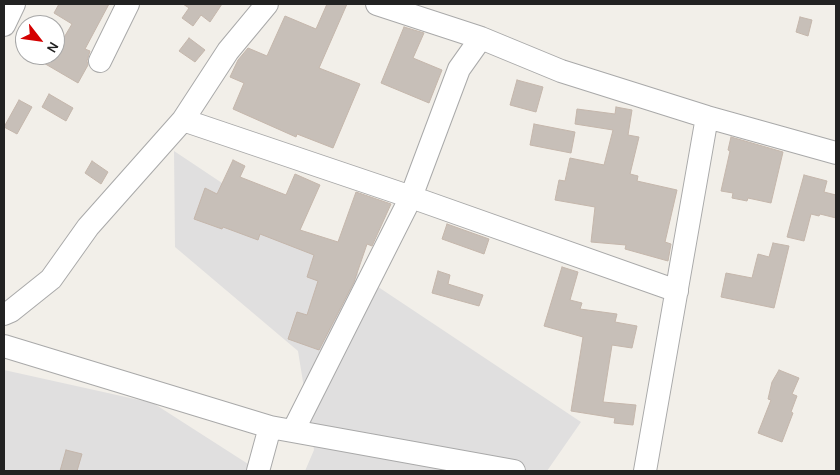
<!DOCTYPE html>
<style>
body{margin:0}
#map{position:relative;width:840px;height:475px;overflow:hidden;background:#f2efe9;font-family:Karla,sans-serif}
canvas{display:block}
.frame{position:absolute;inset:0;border:5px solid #222;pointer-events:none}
.north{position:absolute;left:15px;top:15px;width:50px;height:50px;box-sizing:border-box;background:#fff;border:1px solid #a7a7a7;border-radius:50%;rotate:120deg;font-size:14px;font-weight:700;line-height:20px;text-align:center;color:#222}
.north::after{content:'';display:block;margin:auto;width:18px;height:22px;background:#d40000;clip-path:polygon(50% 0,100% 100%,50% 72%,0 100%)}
</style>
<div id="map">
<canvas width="840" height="475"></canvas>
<div class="frame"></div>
<div class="north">N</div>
</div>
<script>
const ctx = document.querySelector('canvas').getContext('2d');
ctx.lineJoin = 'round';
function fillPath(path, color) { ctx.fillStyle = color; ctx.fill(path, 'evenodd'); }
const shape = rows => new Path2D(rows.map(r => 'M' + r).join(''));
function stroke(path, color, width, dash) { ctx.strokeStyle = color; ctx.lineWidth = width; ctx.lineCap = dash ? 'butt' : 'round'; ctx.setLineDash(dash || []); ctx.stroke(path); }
fillPath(shape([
 [174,151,581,422,547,471,305,471,314,450,298,351,175,247],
 [4,370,153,403,259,471,4,471]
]), '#e0dfdf');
const building = shape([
 [59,4,109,4,85,49,90,51,87,61,88,65,78,83,30,55,55,55,55,44,59,46,72,24,54,13,59,4],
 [183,4,222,4,210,22,201,15,193,26,182,18,189,8,183,4],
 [327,4,347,4,319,68,360,84,333,148,297,134,296,137,233,109,244,83,230,77,238,60,248,48,267,56,285,16,316,29,327,4],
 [800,17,812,20,808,36,796,32,800,17],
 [404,27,424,33,413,58,442,70,429,103,381,83,404,27],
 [189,38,205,50,195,62,179,51,189,38],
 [517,80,543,87,536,112,510,105,517,80],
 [49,94,73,108,66,121,42,107,49,94],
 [19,100,32,107,17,134,4,127,19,100],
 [616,107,632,110,628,135,639,137,630,174,638,176,637,181,677,190,665,242,671,244,668,261,625,249,626,245,591,242,595,207,555,200,559,180,565,181,570,158,604,165,613,130,575,124,577,109,615,114,616,107],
 [534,124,575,132,571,153,530,145,534,124],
 [731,137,783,152,771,203,748,198,747,201,732,198,733,193,721,191,730,151,728,150,731,137],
 [233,160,245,166,240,177,286,195,295,174,320,185,300,230,338,242,356,192,391,204,372,246,367,244,354,282,319,350,288,339,297,312,307,315,318,281,307,277,314,255,260,234,258,240,223,227,222,229,194,219,205,188,217,194,233,160],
 [92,161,108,172,101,184,85,173,92,161],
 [804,175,827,181,824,192,836,195,836,218,820,214,819,216,811,214,804,241,787,237,804,175],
 [447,224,489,239,484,254,442,239,447,224],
 [773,243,789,246,774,308,721,297,726,273,752,278,758,254,769,257,773,243],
 [562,267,578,272,570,300,582,303,580,309,617,314,615,322,637,326,632,348,612,345,603,402,636,405,633,425,614,423,615,418,571,411,583,337,544,326,562,267],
 [438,271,450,275,448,284,483,295,479,306,432,293,438,271],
 [779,370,799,378,792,394,797,396,791,412,793,413,782,442,758,433,771,400,768,399,772,382,779,370],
 [66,450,82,454,77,471,60,471,66,450]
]);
fillPath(building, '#c7bfb8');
stroke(building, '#c4b6ab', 1);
const minor = shape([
 [377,4,481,38,561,71,707,117,836,153],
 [4,25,14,4],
 [100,61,128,4],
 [183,120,228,51,267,4],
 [4,314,11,311,51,279,88,227,183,120,411,197,677,291],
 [4,346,270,427,514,471],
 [293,431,411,197,459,69,481,38],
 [258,471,270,427],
 [645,471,707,117]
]);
stroke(minor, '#a9a9a9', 24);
stroke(minor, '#fff', 22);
</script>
